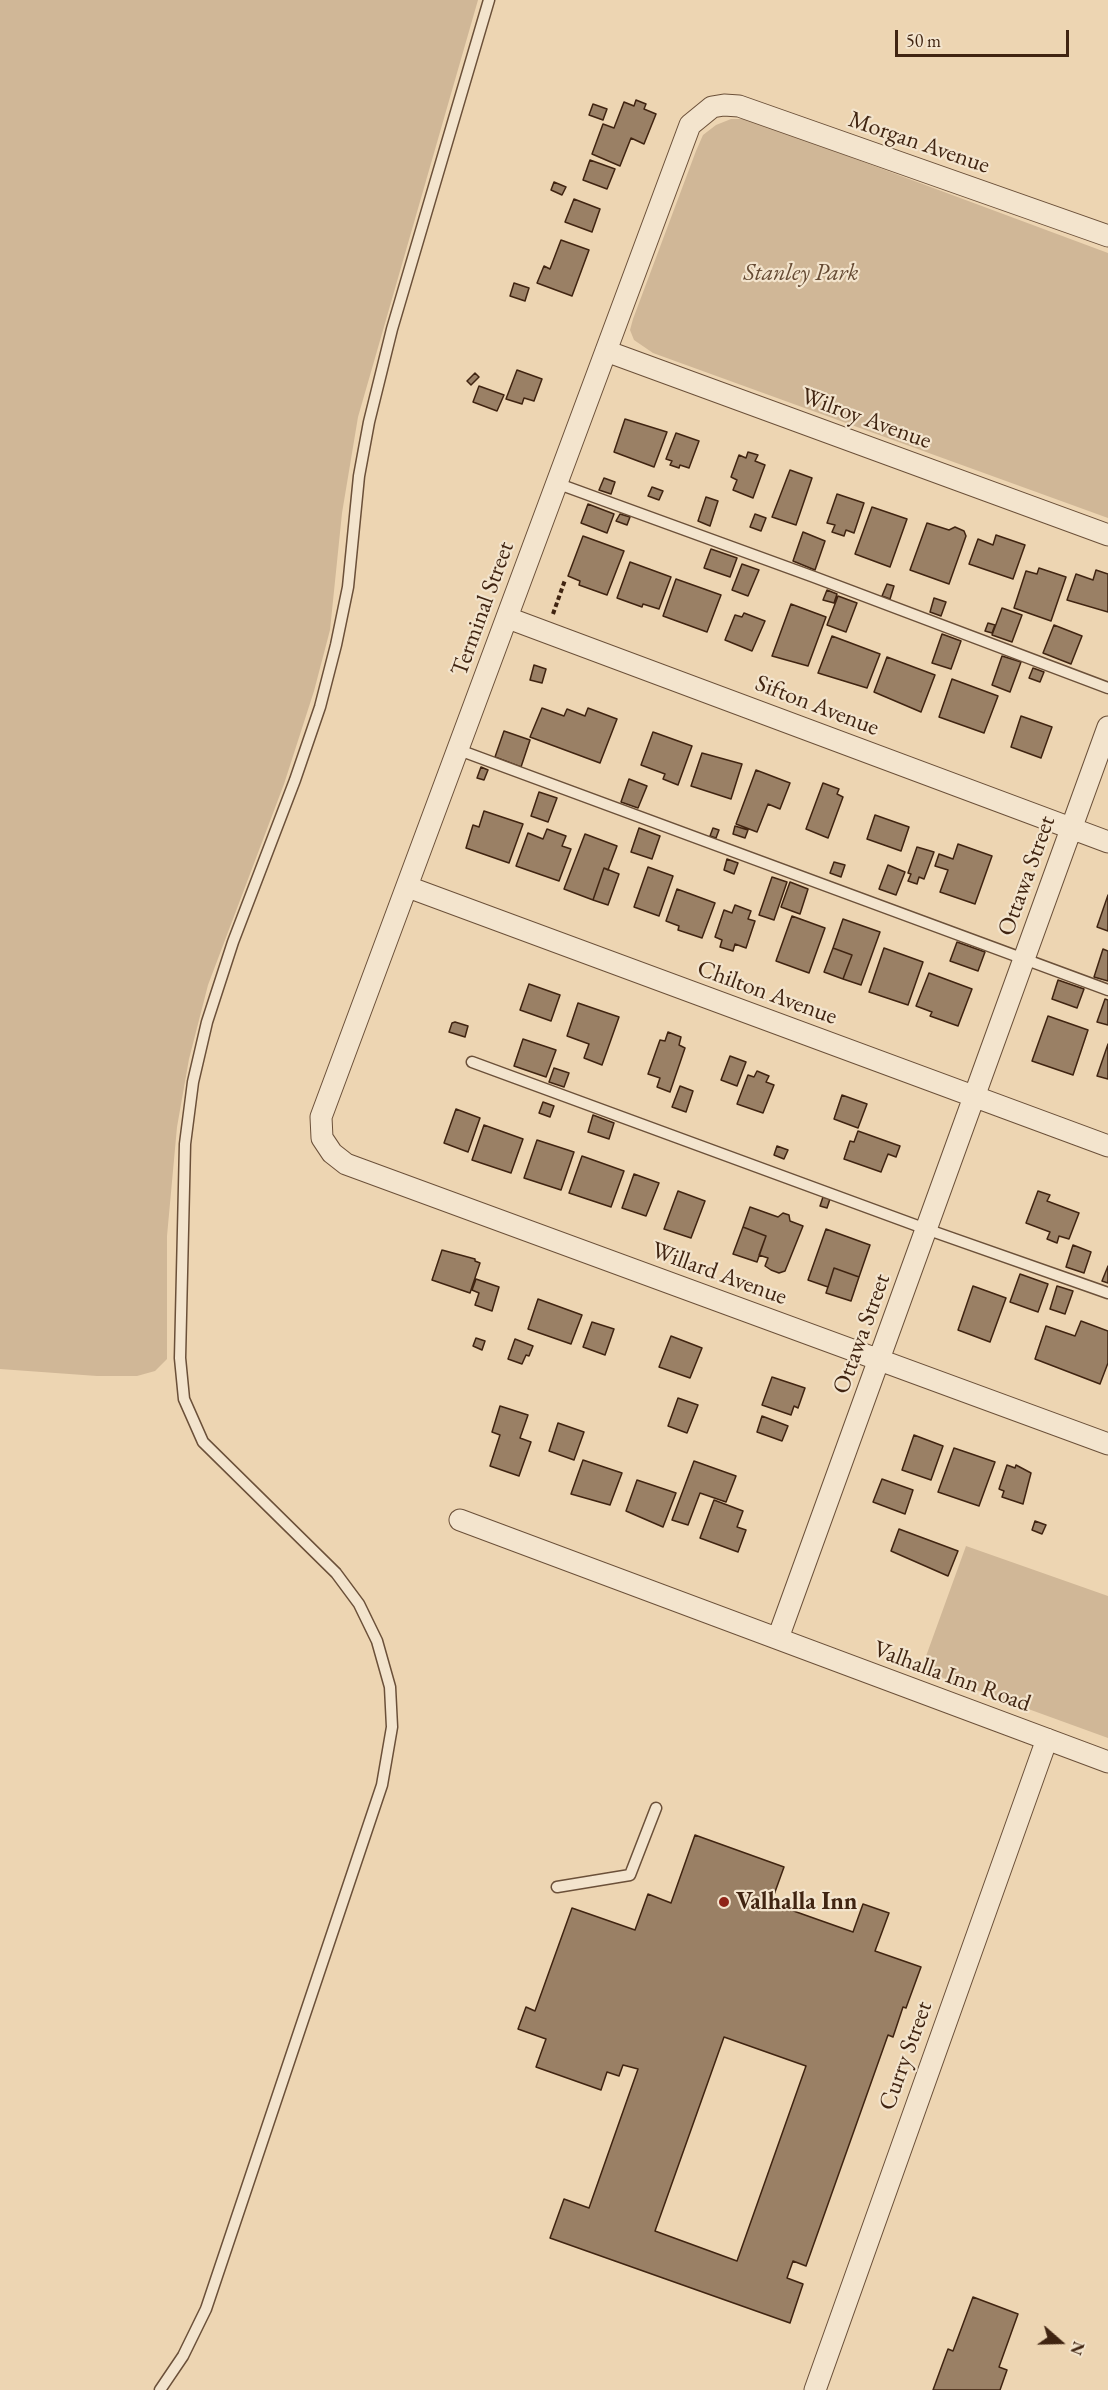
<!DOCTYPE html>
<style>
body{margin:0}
#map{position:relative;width:1108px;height:2390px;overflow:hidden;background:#edd5b2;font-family:"EB Garamond",serif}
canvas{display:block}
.north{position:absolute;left:1030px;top:2312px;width:60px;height:60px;-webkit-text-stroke:4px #f3e4cd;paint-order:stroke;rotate:110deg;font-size:16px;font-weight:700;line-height:24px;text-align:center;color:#402411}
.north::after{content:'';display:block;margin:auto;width:21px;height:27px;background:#402411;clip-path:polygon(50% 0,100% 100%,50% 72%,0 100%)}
.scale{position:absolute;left:895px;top:30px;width:174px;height:27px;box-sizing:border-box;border:3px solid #402411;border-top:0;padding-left:8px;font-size:18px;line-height:21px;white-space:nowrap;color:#402411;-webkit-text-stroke:4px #f3e4cd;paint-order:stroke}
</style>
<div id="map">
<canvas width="1108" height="2390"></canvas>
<div class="north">N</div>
<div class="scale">50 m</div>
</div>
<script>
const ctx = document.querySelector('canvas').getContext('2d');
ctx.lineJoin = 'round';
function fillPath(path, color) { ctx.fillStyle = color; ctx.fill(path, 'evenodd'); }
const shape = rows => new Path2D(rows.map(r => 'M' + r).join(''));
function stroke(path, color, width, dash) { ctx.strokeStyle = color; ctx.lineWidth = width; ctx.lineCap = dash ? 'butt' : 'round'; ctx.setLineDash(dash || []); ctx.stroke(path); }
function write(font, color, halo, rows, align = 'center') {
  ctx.font = font + ' "EB Garamond",serif'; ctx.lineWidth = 4.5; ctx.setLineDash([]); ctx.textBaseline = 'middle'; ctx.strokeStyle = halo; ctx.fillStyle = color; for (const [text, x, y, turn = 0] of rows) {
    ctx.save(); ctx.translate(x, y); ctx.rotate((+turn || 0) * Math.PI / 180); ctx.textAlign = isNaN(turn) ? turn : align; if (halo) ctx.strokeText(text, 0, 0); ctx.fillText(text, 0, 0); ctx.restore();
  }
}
fillPath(shape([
 [0,0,478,0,358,417,342,513,330,630,314,691,284,784,208,985,189,1059,177,1127,167,1236,167,1359,155,1371,137,1376,97,1376,0,1369],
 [731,119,748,119,1108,253,1108,518,653,353,634,340,630,330,633,319,696,151,703,135,716,125],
 [966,1546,1108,1596,1108,1738,921,1670]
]), '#d0b797');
const building = shape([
 [636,100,646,104,644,109,656,114,644,144,631,138,620,166,592,154,603,124,614,128,624,102,634,106,636,100],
 [593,104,607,109,603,120,589,115,593,104],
 [590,160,615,169,607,189,583,180,590,160],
 [554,182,566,187,562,195,551,190,554,182],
 [574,199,600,209,592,232,565,222,574,199],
 [561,240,589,250,572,296,537,283,544,266,550,269,561,240],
 [514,283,529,288,525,301,510,296,514,283],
 [517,370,542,379,534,401,524,398,522,404,506,399,517,370],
 [475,373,479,377,471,385,467,381,475,373],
 [479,386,504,395,497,411,473,402,479,386],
 [625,419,667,432,654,467,614,452,625,419],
 [676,433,699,441,689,468,680,465,679,468,670,465,672,461,666,459,676,433],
 [748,452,758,455,755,461,765,465,753,498,733,490,737,480,731,477,739,455,746,458,748,452],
 [790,470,812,478,796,525,772,517,790,470],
 [604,478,615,482,611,494,599,490,604,478],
 [652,487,663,491,659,500,648,496,652,487],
 [837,494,864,503,854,533,846,530,844,536,832,532,835,525,827,523,837,494],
 [706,497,718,501,710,526,698,521,706,497],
 [588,504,614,514,607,533,581,523,588,504],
 [872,507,907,519,890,567,855,554,872,507],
 [620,514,630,517,627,525,616,521,620,514],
 [755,514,766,518,761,531,750,527,755,514],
 [927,523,949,530,955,527,964,531,966,536,949,584,910,570,927,523],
 [803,532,825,541,815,570,793,561,803,532],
 [996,535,1025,545,1013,579,969,564,978,539,993,545,996,535],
 [583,536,624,551,607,595,579,585,580,581,568,576,583,536],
 [711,549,737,558,730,577,704,568,711,549],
 [630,562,671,577,659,609,643,604,642,607,617,598,630,562],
 [742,564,759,570,748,596,732,590,742,564],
 [1039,568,1066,577,1051,621,1014,608,1026,571,1037,574,1039,568],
 [1096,570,1108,574,1108,612,1067,600,1076,574,1093,580,1096,570],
 [676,579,721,595,707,632,663,616,676,579],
 [887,584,894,586,890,599,882,596,887,584],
 [827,590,837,594,834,603,823,600,827,590],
 [838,596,857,603,846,632,827,625,838,596],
 [934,598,946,602,941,616,930,612,934,598],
 [791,604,826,617,808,666,772,656,791,604],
 [1002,608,1022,615,1012,642,992,635,1002,608],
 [744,613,765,621,752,651,725,640,735,615,742,617,744,613],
 [988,623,995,625,992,633,985,631,988,623],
 [1054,625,1082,636,1071,664,1043,653,1054,625],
 [942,634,961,641,951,669,932,663,942,634],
 [832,636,880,654,867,688,818,673,832,636],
 [1002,656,1021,662,1010,692,992,685,1002,656],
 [887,657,935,675,921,712,874,692,887,657],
 [534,665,546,669,542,683,530,680,534,665],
 [1033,668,1044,672,1040,682,1029,678,1033,668],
 [952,679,998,696,984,733,939,717,952,679],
 [542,708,564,716,567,709,585,716,588,708,617,719,600,763,530,737,542,708],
 [1021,716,1052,727,1041,758,1011,747,1021,716],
 [504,731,530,740,521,767,495,757,504,731],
 [653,732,692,746,678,785,663,779,665,774,641,765,653,732],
 [702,753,742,764,731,799,691,786,702,753],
 [481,767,488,770,484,780,477,778,481,767],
 [756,770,790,783,780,809,768,804,757,832,736,824,756,770],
 [629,779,647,786,638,808,621,802,629,779],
 [823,783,839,789,837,794,843,797,828,838,806,829,823,783],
 [539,792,557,798,548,822,531,816,539,792],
 [484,811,523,824,509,863,466,848,473,825,479,827,484,811],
 [875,815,909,827,901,851,867,839,875,815],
 [735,826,748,830,745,838,733,834,735,826],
 [639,828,660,836,652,859,631,852,639,828],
 [713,828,719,830,716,838,710,836,713,828],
 [547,829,566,836,562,846,571,849,559,881,516,866,528,833,543,839,547,829],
 [585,834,617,846,608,870,604,868,593,900,564,889,585,834],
 [958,844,992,856,975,904,940,892,948,870,935,866,939,854,953,859,958,844],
 [917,847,934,852,924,879,919,877,917,884,908,881,911,874,908,873,917,847],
 [727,859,738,863,734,874,724,870,727,859],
 [834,862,845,865,841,877,830,873,834,862],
 [888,865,905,872,896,895,879,889,888,865],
 [648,867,673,876,659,916,634,907,648,867],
 [604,868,619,874,608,905,593,900,604,868],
 [772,877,787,882,774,920,759,915,772,877],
 [790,882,808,889,800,914,781,907,790,882],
 [677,889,715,903,702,938,678,930,679,926,666,921,677,889],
 [1108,895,1108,931,1097,927,1108,895],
 [735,905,751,911,748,919,755,921,746,948,735,944,733,951,720,947,722,940,715,937,724,910,732,913,735,905],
 [792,916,825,928,809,973,776,961,792,916],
 [843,919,880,932,861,985,843,979,852,955,833,948,843,919],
 [957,942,985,952,978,971,950,961,957,942],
 [833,948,852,955,843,979,824,972,833,948],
 [884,948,923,962,908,1005,869,992,884,948],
 [1103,949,1108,951,1108,981,1094,977,1103,949],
 [929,973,972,989,958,1026,930,1016,932,1012,916,1006,929,973],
 [1058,980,1084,989,1077,1008,1052,999,1058,980],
 [529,984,560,995,551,1021,520,1010,529,984],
 [1105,999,1108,1000,1108,1025,1097,1022,1105,999],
 [578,1003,619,1017,602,1065,584,1058,589,1044,567,1036,578,1003],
 [1048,1016,1088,1030,1073,1075,1032,1061,1048,1016],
 [455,1022,468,1026,465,1037,449,1032,452,1023,455,1022],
 [668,1032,681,1037,679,1045,685,1048,670,1092,657,1087,660,1078,648,1074,660,1040,665,1041,668,1032],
 [523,1039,556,1050,546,1077,514,1066,523,1039],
 [1108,1044,1108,1079,1097,1076,1108,1044],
 [730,1056,746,1062,737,1086,721,1080,730,1056],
 [554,1068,569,1073,564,1087,549,1082,554,1068],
 [757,1071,769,1076,766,1082,774,1085,763,1113,737,1104,748,1075,754,1077,757,1071],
 [680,1086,693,1091,686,1112,672,1107,680,1086],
 [842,1095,867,1104,858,1128,834,1119,842,1095],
 [543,1102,554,1106,550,1117,539,1113,543,1102],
 [456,1109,480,1118,468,1152,444,1143,456,1109],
 [593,1115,614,1123,609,1139,588,1132,593,1115],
 [484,1125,523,1139,511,1173,472,1160,484,1125],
 [858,1131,900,1146,896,1157,888,1154,881,1172,844,1159,850,1141,854,1142,858,1131],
 [537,1140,574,1152,561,1190,524,1178,537,1140],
 [777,1146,788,1150,784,1159,774,1155,777,1146],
 [582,1156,624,1171,611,1207,569,1193,582,1156],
 [634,1174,659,1183,646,1216,622,1208,634,1174],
 [678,1191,705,1201,691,1238,664,1229,678,1191],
 [1038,1191,1050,1195,1047,1201,1079,1213,1069,1239,1059,1236,1057,1243,1047,1239,1050,1232,1026,1223,1038,1191],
 [823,1197,830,1199,827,1208,820,1206,823,1197],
 [750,1207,778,1217,783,1213,789,1215,790,1221,803,1226,785,1271,779,1273,771,1270,765,1266,768,1258,759,1255,766,1236,743,1227,750,1207],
 [743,1227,766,1236,757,1262,733,1254,743,1227],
 [826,1229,870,1245,859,1277,834,1268,828,1287,808,1280,826,1229],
 [1073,1245,1091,1252,1084,1273,1066,1267,1073,1245],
 [442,1250,475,1259,475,1261,480,1263,470,1293,432,1280,442,1250],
 [1108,1266,1108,1283,1102,1281,1108,1266],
 [834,1268,859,1277,851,1301,826,1293,834,1268],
 [1020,1274,1048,1284,1038,1312,1010,1302,1020,1274],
 [476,1279,499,1287,492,1311,475,1305,479,1293,472,1290,476,1279],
 [973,1286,1006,1298,990,1342,958,1330,973,1286],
 [1057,1286,1073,1291,1065,1314,1050,1309,1057,1286],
 [538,1299,582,1315,571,1344,528,1329,538,1299],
 [1081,1321,1108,1331,1108,1363,1100,1384,1035,1359,1046,1326,1075,1336,1081,1321],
 [592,1322,614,1329,605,1355,583,1347,592,1322],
 [671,1336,702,1348,690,1378,659,1367,671,1336],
 [476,1338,485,1341,482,1350,473,1346,476,1338],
 [515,1339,533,1346,529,1356,526,1355,522,1364,508,1359,515,1339],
 [772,1377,805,1388,798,1408,794,1406,791,1415,762,1405,772,1377],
 [678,1398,698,1405,687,1433,668,1426,678,1398],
 [500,1406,528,1415,520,1438,531,1442,519,1476,490,1466,500,1435,492,1432,500,1406],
 [762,1416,788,1426,782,1441,757,1432,762,1416],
 [558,1423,584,1432,574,1460,549,1451,558,1423],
 [914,1435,943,1446,931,1480,902,1470,914,1435],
 [954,1448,995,1462,979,1506,938,1492,954,1448],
 [583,1460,622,1473,610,1505,571,1494,583,1460],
 [694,1461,736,1476,726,1502,700,1493,688,1525,672,1520,694,1461],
 [1007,1465,1015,1468,1016,1465,1031,1473,1023,1504,1002,1497,1004,1491,999,1489,1007,1465],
 [882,1479,913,1490,905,1514,873,1502,882,1479],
 [637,1480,676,1493,663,1527,626,1511,637,1480],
 [714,1500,743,1511,737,1527,746,1530,738,1552,700,1538,714,1500],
 [1035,1521,1046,1525,1042,1534,1032,1530,1035,1521],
 [899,1529,958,1551,948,1576,891,1551,899,1529],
 [695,1835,784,1867,771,1903,853,1932,863,1904,889,1913,875,1951,921,1967,906,2008,903,2007,893,2037,888,2035,806,2266,793,2261,787,2278,803,2284,790,2323,550,2238,564,2199,589,2208,638,2069,623,2065,619,2076,607,2072,601,2090,536,2067,546,2039,518,2029,526,2007,535,2011,572,1908,635,1930,648,1894,671,1903,695,1835],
 [724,2037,806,2066,737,2261,655,2231,724,2037],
 [973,2297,1018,2314,999,2367,1007,2370,1000,2390,933,2390,948,2349,953,2351,973,2297]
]);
fillPath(building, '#9a8065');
stroke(building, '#402411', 1.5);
const service = shape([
 [556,483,814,577,1108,688],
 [459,750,1108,990],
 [472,1062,926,1229,1108,1293],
 [557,1887,630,1875,656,1808],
 [160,2390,183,2356,206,2309,382,1785,392,1727,390,1687,377,1641,359,1604,336,1573,203,1442,184,1399,180,1358,185,1144,193,1082,207,1022,233,942,295,780,320,707,336,645,348,587,359,476,369,422,392,329,489,0]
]);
const minor = shape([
 [1108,236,739,106,724,105,712,107,690,125,321,1117,322,1138,332,1153,346,1164,1108,1444],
 [606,351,1108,535],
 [508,618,1108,842],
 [408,887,1108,1146],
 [460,1520,1108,1762],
 [778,1638,1108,727],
 [815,2390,1047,1739]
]);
stroke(service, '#6b5039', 13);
stroke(minor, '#6b5039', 23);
stroke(shape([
 [553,614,565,580]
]), '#402411', 4, [4.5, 3]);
stroke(service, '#f3e4cd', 10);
stroke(minor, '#f3e4cd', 21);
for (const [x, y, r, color] of [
 [724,1902,6,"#8f2418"]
]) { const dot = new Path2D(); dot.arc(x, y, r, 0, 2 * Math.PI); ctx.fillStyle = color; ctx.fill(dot); stroke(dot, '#f3e4cd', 2); }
write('24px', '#402411', '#f3e4cd', [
 ["Morgan Avenue",919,143,19],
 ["Wilroy Avenue",866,419,20],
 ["Terminal Street",483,609,-70],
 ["Sifton Avenue",817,706,21],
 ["Ottawa Street",1027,876,-70],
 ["Chilton Avenue",767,993,20],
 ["Willard Avenue",719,1274,20],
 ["Ottawa Street",862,1334,-70],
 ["Valhalla Inn Road",952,1677,20],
 ["Curry Street",906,2056,-70]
]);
write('italic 24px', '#644932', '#f3e4cd', [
 ["Stanley Park",801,273]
]);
write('bold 24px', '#402411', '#f3e4cd', [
 ["Valhalla Inn",736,1902]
], 'left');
</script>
